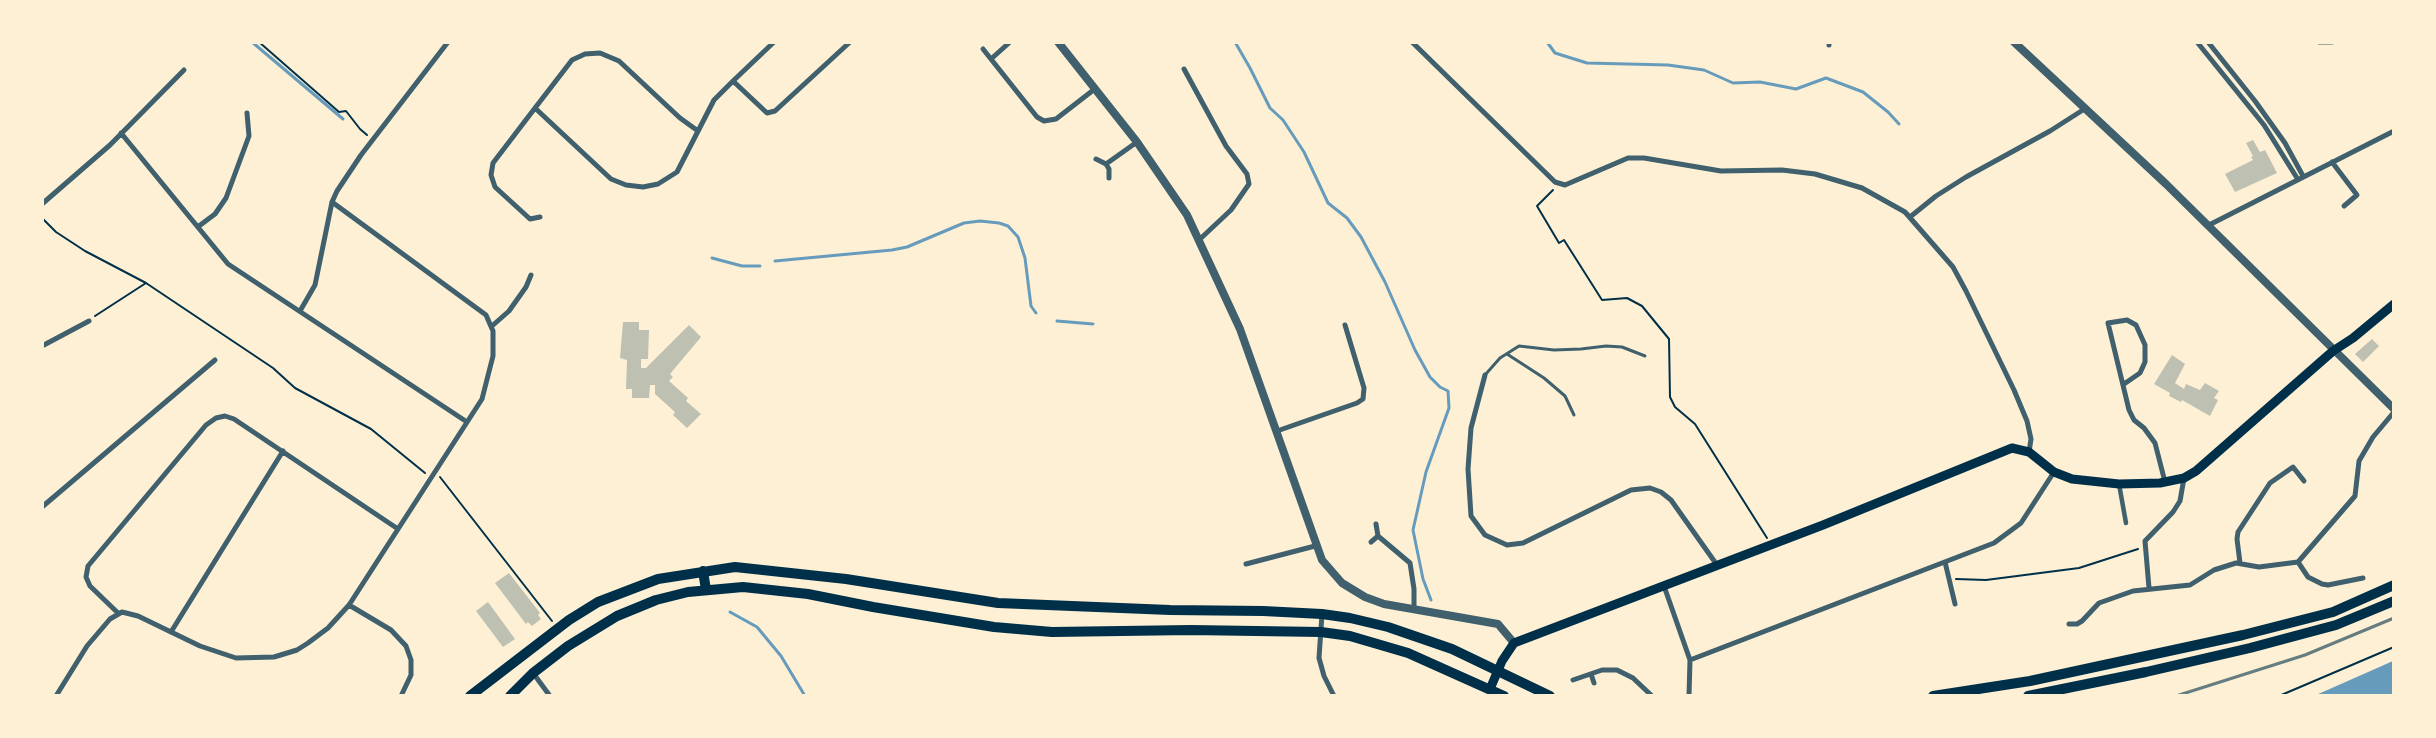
<!DOCTYPE html>
<style>
body{margin:0}
#map{position:relative;width:2436px;height:738px;overflow:hidden;background:#fdf0d5;font-family:"Fira Sans",sans-serif}
canvas{display:block}
.frame{position:absolute;inset:0;border:44px solid #fdf0d5;pointer-events:none}
</style>
<div id="map">
<canvas width="2436" height="738"></canvas>
<div class="frame"></div>
</div>
<script>
const ctx = document.querySelector('canvas').getContext('2d');
ctx.lineJoin = 'round';
function fillPath(path, color) { ctx.fillStyle = color; ctx.fill(path, 'evenodd'); }
const shape = rows => new Path2D(rows.map(r => 'M' + r).join(''));
function stroke(path, color, width, dash) { ctx.strokeStyle = color; ctx.lineWidth = width; ctx.lineCap = dash ? 'butt' : 'round'; ctx.setLineDash(dash || []); ctx.stroke(path); }
fillPath(shape([
 [2393,661,2393,695,2316,695]
]), '#669bbc');
stroke(shape([
 [252,42,343,119],
 [1235,42,1250,68,1270,108,1283,120,1304,152,1328,203,1347,218,1361,237,1385,282,1415,350,1430,377,1440,387,1448,391,1449,408,1426,472,1413,530,1423,579,1431,600],
 [1547,42,1555,53,1587,63,1668,65,1704,70,1733,83,1760,82,1796,89,1826,78,1863,92,1888,112,1899,124],
 [712,258,742,266,760,266],
 [775,261,892,250,907,247,964,223,980,221,999,223,1008,226,1018,237,1025,258,1031,306,1036,313],
 [1057,321,1093,324],
 [730,612,757,627,781,656,805,696]
]), '#669bbc', 3);
fillPath(shape([
 [2253,140,2260,152,2265,150,2277,173,2235,192,2225,174,2253,160,2251,157,2253,156,2246,143],
 [623,322,639,322,639,330,649,330,648,359,641,359,641,368,646,368,689,325,701,337,670,374,673,377,669,381,688,398,686,401,701,414,687,428,673,415,675,412,655,394,655,385,650,385,649,398,632,398,632,389,626,389,627,360,620,358],
 [2372,339,2379,346,2363,362,2355,354],
 [2172,355,2185,364,2175,383,2184,389,2186,384,2200,390,2205,383,2219,391,2214,398,2218,400,2210,416,2182,400,2181,402,2169,396,2170,393,2154,384],
 [509,573,540,613,538,615,541,619,532,626,528,622,526,624,495,583],
 [488,602,515,639,503,647,476,611]
]), '#bec0b2');
stroke(shape([
 [259,42,339,112,346,111,360,129,367,135],
 [1553,190,1537,206,1559,243,1564,240,1602,300,1627,298,1642,306,1669,339,1670,397,1675,407,1695,424,1767,538],
 [42,218,56,232,85,251,146,283],
 [95,316,146,283,273,368,295,388,371,429,425,473],
 [440,477,552,621],
 [1956,579,1986,580,2079,568,2138,549],
 [2279,696,2394,647]
]), '#003049', 2);
stroke(shape([
 [1507,354,1544,378,1565,396,1574,415],
 [1485,375,1500,358,1519,346,1554,350,1581,349,1606,346,1622,347,1645,356]
]), '#3f606c', 3);
stroke(shape([
 [2119,484,2126,523]
]), '#3f606c', 4.5);
stroke(shape([
 [774,42,733,81,767,113,775,111,850,42],
 [1412,42,1555,182,1565,185,1628,158,1644,158,1721,171,1782,170,1815,174,1862,188,1905,212,1953,267,1966,291,2014,390,2027,421,2031,439,2029,452],
 [2197,42,2264,125,2297,178],
 [2208,42,2255,101,2285,143,2303,176],
 [2319,42,2332,42],
 [1829,45,1829,42],
 [983,49,1037,117,1044,121,1056,119,1096,88],
 [991,59,1010,42],
 [1184,69,1226,146,1247,174,1249,184,1231,210,1199,240],
 [535,108,493,163,491,175,495,187,530,219,540,217],
 [698,131,680,118,619,61,600,53,585,54,572,60,535,108,611,179,626,185,643,187,658,184,677,172,714,100,733,81],
 [121,133,228,264,467,422],
 [1096,159,1106,164,1109,169,1109,178],
 [2332,162,2357,195,2344,206],
 [1106,164,1137,142],
 [42,204,110,145,184,70],
 [1910,217,1936,196,1966,177,2050,131,2086,108],
 [2209,225,2394,131],
 [199,226,215,214,226,198,249,136,247,113],
 [300,311,315,285,332,202,337,191,361,155,448,42],
 [492,326,509,311,526,287,531,275],
 [42,346,89,321],
 [1485,375,1471,428,1468,469,1471,516,1485,535,1507,545,1523,543,1631,490,1650,488,1661,492,1671,500,1717,565],
 [2124,384,2140,373,2145,362,2145,345,2136,325,2127,320,2108,323,2129,410,2134,420,2144,428,2155,443,2165,482],
 [1277,431,1357,403,1363,399,1364,388,1345,325],
 [42,507,215,360],
 [1378,536,1410,563,1414,589,1414,609],
 [1371,542,1378,536,1376,524],
 [1945,562,1955,604],
 [2298,562,2308,577,2322,584,2328,585,2363,578],
 [2240,563,2237,539,2238,532,2270,483,2293,467,2304,481],
 [1246,564,1315,546],
 [1664,586,1690,660,1689,696],
 [2149,588,2145,541,2173,512,2180,501,2184,478],
 [349,605,391,630,406,646,411,660,411,675,401,696],
 [118,613,90,586,86,577,88,566,206,425,216,418,225,416,234,419,398,529],
 [1322,614,1319,658,1324,676,1334,696],
 [2069,624,2077,624,2082,621,2099,603,2133,591,2190,585,2214,570,2236,563,2259,567,2298,562,2355,496,2359,461,2373,437,2394,412],
 [171,632,283,451],
 [1690,660,1994,543,2021,523,2054,472],
 [533,673,550,696],
 [1591,674,1594,683],
 [1573,680,1602,670,1617,670,1633,678,1652,696],
 [56,696,87,646,110,619,122,612,138,616,200,646,236,658,274,657,297,650,308,643,328,628,349,605,482,399,493,356,493,331,486,315,332,202]
]), '#3f606c', 5);
stroke(shape([
 [1058,42,1137,142,1187,215,1240,329,1322,560,1342,583,1365,597,1384,604,1498,624,1514,643],
 [2014,42,2166,184,2394,409]
]), '#3f606c', 8);
stroke(shape([
 [1490,689,1502,661,1514,643,1823,525,2012,448,2029,452,2054,472,2072,479,2119,484,2160,483,2184,478,2196,471,2333,351,2353,338,2394,304]
]), '#003049', 9);
stroke(shape([
 [703,571,706,590],
 [470,696,569,620,598,602,658,579,735,567,846,579,998,603,1170,610,1263,611,1322,614,1350,618,1388,627,1452,649,1550,696],
 [510,696,533,673,568,646,617,616,656,600,688,592,743,587,808,594,873,607,994,627,1052,632,1191,630,1321,632,1350,636,1408,653,1504,696],
 [1933,696,2030,681,2243,635,2333,612,2394,585],
 [2028,696,2146,672,2250,648,2336,625,2394,601]
]), '#003049', 10);
stroke(shape([
 [2176,696,2305,655,2394,618]
]), '#657d81', 3);
</script>
